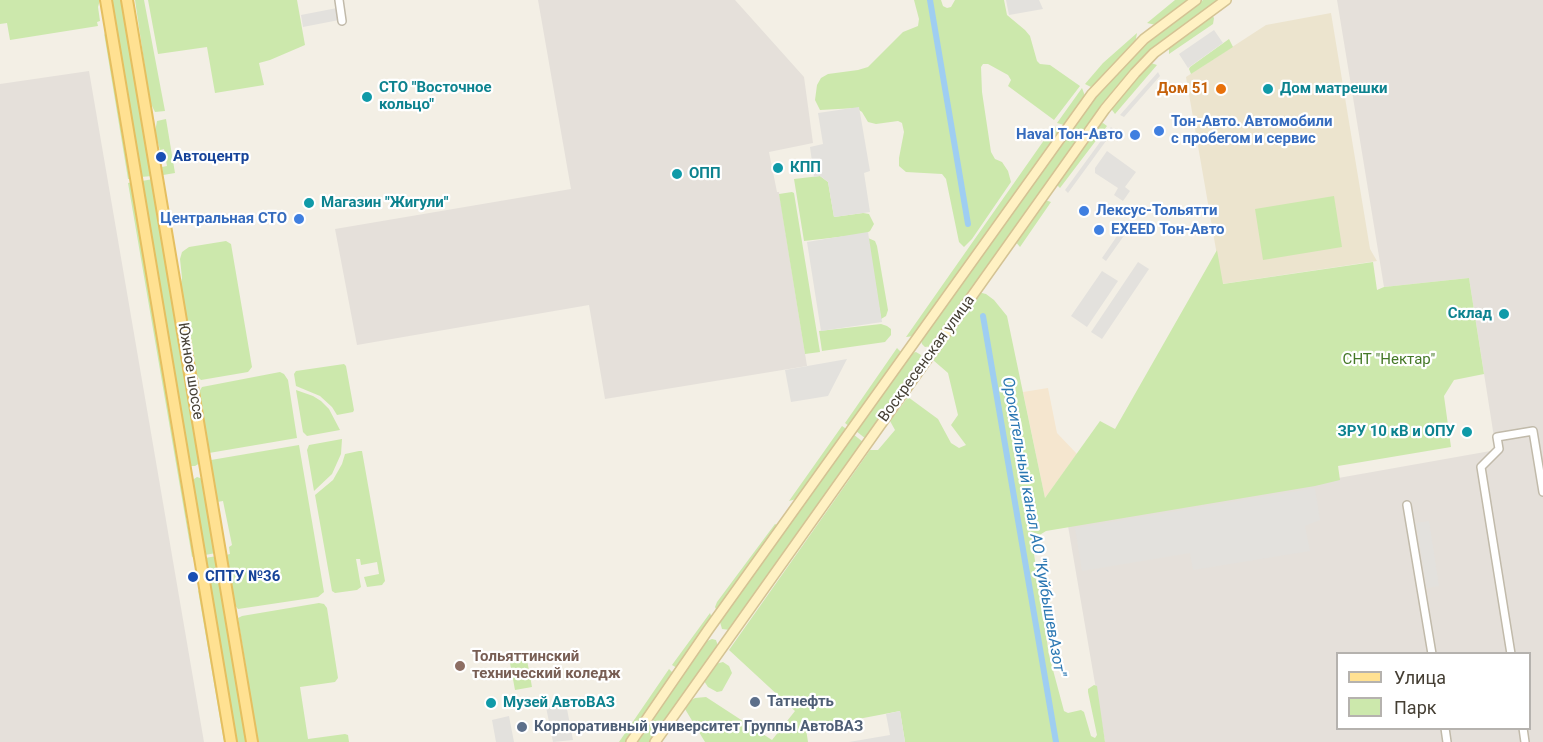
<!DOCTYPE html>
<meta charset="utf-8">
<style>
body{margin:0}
#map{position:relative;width:1543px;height:742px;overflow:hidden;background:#f3efe5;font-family:Roboto,sans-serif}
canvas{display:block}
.legend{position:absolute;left:1336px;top:652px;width:195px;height:78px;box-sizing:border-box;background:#fff;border:2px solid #b5b2ae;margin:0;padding:8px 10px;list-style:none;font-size:18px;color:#453f34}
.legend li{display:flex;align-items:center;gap:12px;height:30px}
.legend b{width:30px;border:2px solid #b5b2ae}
</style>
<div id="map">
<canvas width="1543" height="742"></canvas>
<ul class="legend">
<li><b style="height:8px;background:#ffe192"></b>Улица</li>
<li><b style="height:16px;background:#cce8ac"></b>Парк</li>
</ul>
</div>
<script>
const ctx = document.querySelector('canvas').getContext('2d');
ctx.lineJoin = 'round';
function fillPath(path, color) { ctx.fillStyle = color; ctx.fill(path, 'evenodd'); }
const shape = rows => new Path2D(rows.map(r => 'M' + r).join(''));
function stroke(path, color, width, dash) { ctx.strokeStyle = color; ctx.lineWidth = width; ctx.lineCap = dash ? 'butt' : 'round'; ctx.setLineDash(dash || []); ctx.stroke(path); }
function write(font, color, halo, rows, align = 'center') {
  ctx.font = font + ' Roboto,sans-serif'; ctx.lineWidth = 4.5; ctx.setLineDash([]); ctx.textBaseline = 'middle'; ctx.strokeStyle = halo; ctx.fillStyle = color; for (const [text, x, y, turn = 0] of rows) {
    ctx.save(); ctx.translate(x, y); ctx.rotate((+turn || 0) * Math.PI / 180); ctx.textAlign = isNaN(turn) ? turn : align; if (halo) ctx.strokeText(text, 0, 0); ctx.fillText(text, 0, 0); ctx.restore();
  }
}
fillPath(shape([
 [1048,388,1057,433,1077,454,1045,498,1023,392]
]), '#f5e6cf');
fillPath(shape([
 [538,0,735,0,804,77,813,143,769,152,777,192,779,192,807,366,605,399,589,305,357,345,335,229,571,189],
 [1337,0,1543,0,1543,742,1105,742,1068,526,1496,450,1469,278,1384,287],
 [1338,654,1530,654,1530,728,1338,728],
 [89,71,204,742,0,742,0,84]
]), '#e5e0da');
fillPath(shape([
 [1331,13,1370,249,1377,261,1222,284,1186,77,1266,25]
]), '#ece4ce');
fillPath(shape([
 [0,0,100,0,98,7,100,21,97,22,98,26,10,40,7,23,0,24],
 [111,0,122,0,152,176,141,177],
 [135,0,144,0,165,111,155,112,150,102],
 [148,0,297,0,305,45,270,60,259,63,264,85,215,93,207,47,158,54],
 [914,0,941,0,943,6,947,8,951,7,955,0,1004,0,1007,15,1025,30,1030,36,1037,61,1040,64,1050,65,1080,86,1054,120,1008,86,1011,80,1008,75,988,64,983,64,981,67,982,92,991,152,995,159,1002,162,1008,171,1011,182,972,239,964,247,959,242,946,179,942,174,906,172,899,166,899,158,904,132,902,123,898,121,876,124,868,122,862,112,856,108,820,110,815,100,817,85,821,78,828,74,858,70,868,67,903,32,918,26,919,19],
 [1175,0,1191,0,1156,25,1147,23],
 [1203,0,1221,0,1162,42,1118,86,1079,137,932,346,925,347,922,344,921,340,1083,112,1105,84,1148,41],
 [1212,15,1214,18,1213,24,1169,54,1169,46],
 [104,33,108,41,132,179,128,179],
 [1137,33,1135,44,1095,85,1091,87,1085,84,1103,63],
 [1229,39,1233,47,1191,74,1189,69,1190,67],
 [1151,63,1157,65,1115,114,1112,110,1112,104],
 [1082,88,1085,96,1064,125,1057,123],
 [166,119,175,173,163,175,162,167,167,166,164,149,160,150,155,132,157,121],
 [1103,123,1107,126,1060,188,1057,185,1056,182,1099,124],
 [1054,126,1059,131,1059,135,914,336,906,337],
 [820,176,828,182,834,217,863,213,869,214,874,224,870,231,865,234,804,241,794,179],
 [153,179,200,463,195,466,191,466,189,462,142,181],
 [133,182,188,512,186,516,192,548,196,556,192,557,128,183],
 [792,192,794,193,820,352,805,354,779,194],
 [1334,196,1342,247,1263,260,1255,209],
 [1045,200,1051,202,1020,247,1015,241],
 [868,238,875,241,877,246,888,310,886,316,881,319],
 [226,241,231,244,252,367,248,372,201,380,195,374,180,288,182,278,180,259,182,252,189,247],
 [1217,250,1223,284,1373,262,1377,290,1384,287,1469,278,1484,374,1454,380,1444,396,1451,447,1338,466,1340,480,1315,486,1046,531,1038,536,1034,554,1049,655,1064,711,1068,713,1081,710,1084,712,1091,736,1095,738,1097,735,1088,692,1088,689,1094,685,1097,686,1105,742,905,742,900,711,806,729,808,742,705,742,685,709,690,701,695,698,706,697,772,740,795,711,729,650,870,450,878,450,895,430,890,421,908,397,938,419,951,443,959,448,966,445,951,425,958,415,948,373,933,360,978,292,986,294,994,300,1007,316,1045,498,1100,421,1115,429],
 [881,324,887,326,891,329,891,335,885,342,822,351,819,331],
 [897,348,902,353,850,427,845,423],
 [916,352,921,355,920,361,866,439,856,431,912,353],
 [344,364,346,366,354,410,353,412,337,415,332,407,320,396,296,386,294,374,296,371],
 [280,372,284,374,288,380,297,438,209,453,199,392,202,387],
 [296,390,313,396,321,401,329,409,340,430,307,436,303,432],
 [842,426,848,430,800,498,789,501],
 [853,434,863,442,730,630,722,629,720,622],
 [342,439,341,454,332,474,314,491,307,450,309,445],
 [299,445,324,592,318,597,238,609,234,604,226,555,230,554,229,547,232,545,223,501,217,502,211,460],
 [359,451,362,451,385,581,382,585,367,587,364,577,379,574,377,562,361,565,360,559,356,559,361,587,357,590,335,593,332,591,315,495,333,480,342,464,345,454],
 [197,477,203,479,216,553,205,555,192,483,194,479],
 [775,524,777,525,774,534,717,611,715,607,717,602],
 [217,556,248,742,237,742,234,729,205,558],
 [198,590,203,595,227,742,224,742],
 [319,603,324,604,327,608,338,678,335,682,300,687,308,739,345,734,348,735,349,742,258,742,238,618,242,616],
 [710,613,712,618,677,668,672,665],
 [712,639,716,640,718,646,651,742,636,742,707,641],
 [527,660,532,687,515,690,510,663],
 [723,662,729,666,732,673,722,691,717,692,708,687,704,681,715,664],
 [669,669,673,673,627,742,619,742]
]), '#cce8ac');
fillPath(shape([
 [1006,0,1039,0,1043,9,1009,15],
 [337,8,339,20,303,27,301,15],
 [1214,30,1223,43,1188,68,1179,54],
 [1158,72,1160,76,1124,117,1120,115],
 [859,107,870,171,864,173,870,212,834,217,828,182,820,176,814,177,810,147,823,144,818,113],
 [1111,127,1114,130,1068,193,1065,190],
 [1107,151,1136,172,1125,187,1130,191,1123,201,1114,195,1118,188,1095,173,1095,168],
 [1128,220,1133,223,1106,261,1102,258],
 [868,232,882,322,821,331,807,242],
 [1138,262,1149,269,1102,339,1091,332],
 [1102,271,1118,281,1087,327,1071,316],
 [847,359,828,396,791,402,785,370],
 [1315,488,1320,520,1305,526,1310,551,1193,570,1190,553,1082,571,1075,528],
 [1429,521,1439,586,1427,588,1416,523],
 [566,704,573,740,553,742,546,707],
 [900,711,905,742,849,742,890,735,886,714],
 [509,716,514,742,496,742,492,720]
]), '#e3e1dd');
stroke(shape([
 [930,0,968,224],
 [983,316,1056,742]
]), '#9fcef1', 6);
const street = shape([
 [339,0,342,21],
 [1407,505,1432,654],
 [1511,654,1481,467,1499,449,1497,437,1533,431,1543,492],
 [1445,728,1447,742],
 [1523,728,1525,742]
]);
const secondary = shape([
 [631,742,708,630,1092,94,1144,39,1196,0],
 [655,742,1105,109,1135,73,1154,53,1226,0]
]);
const primary = shape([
 [106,0,231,742],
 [127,0,252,742]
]);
stroke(street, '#c1baaa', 10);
stroke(secondary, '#d4c394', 12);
stroke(primary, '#e5bf60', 14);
stroke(street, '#fff', 7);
stroke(secondary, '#fff1c3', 9);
stroke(primary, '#ffe192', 10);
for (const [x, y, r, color] of [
 [1221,89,6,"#e8710a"],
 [1268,89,6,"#0f9aa8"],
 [367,97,6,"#0f9aa8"],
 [1159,131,6,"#3f7fe0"],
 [1135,135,6,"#3f7fe0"],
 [161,157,6,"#1a4fb4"],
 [778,168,6,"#0f9aa8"],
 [677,174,6,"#0f9aa8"],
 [309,203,6,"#0f9aa8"],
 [1084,211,6,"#3f7fe0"],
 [299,219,6,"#3f7fe0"],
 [1099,230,6,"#3f7fe0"],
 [1504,314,6,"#0f9aa8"],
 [1467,432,6,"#0f9aa8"],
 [193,577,6,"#1a4fb4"],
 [460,666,6,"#8d6e63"],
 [755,702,6,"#5c6f8a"],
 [491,703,6,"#0f9aa8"],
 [522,727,6,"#5c6f8a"]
]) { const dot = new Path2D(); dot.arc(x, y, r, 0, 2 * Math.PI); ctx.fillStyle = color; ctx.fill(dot); stroke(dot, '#fff', 2); }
write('bold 15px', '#0d838f', '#fff', [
 ["СТО \"Восточное",379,88],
 ["кольцо\"",379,105],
 ["Дом матрешки",1280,89],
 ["КПП",790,168],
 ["ОПП",689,174],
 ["Магазин \"Жигули\"",321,203],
 ["Склад",1492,314,"right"],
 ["ЗРУ 10 кВ и ОПУ",1455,432,"right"],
 ["Музей АвтоВАЗ",503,703]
], 'left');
write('bold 15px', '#c56008', '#fff', [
 ["Дом 51",1209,89]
], 'right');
write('bold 15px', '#366cbe', '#fff', [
 ["Тон-Авто. Автомобили",1171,122],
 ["с пробегом и сервис",1171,139],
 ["Haval Тон-Авто",1123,135,"right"],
 ["Лексус-Тольятти",1096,211],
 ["Центральная СТО",287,219,"right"],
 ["EXEED Тон-Авто",1111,230]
], 'left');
write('bold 15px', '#164399', '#fff', [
 ["Автоцентр",173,157],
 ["СПТУ №36",205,577]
], 'left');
write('15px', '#453f34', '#fff', [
 ["Воскресенская улица",927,359,-54],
 ["Южное шоссе",190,371,81]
]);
write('15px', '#447827', '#fff', [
 ["СНТ \"Нектар\"",1389,360]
]);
write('bold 15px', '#785e54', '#fff', [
 ["Тольяттинский",472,657],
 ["технический коледж",472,674]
], 'left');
write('bold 15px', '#4e5e75', '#fff', [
 ["Татнефть",767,702],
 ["Корпоративный университет Группы АвтоВАЗ",534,727]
], 'left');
write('italic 16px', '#2c78b3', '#fff', [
 ["Оросительный канал АО \"КуйбышевАзот\"",1033,527,80]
]);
</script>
